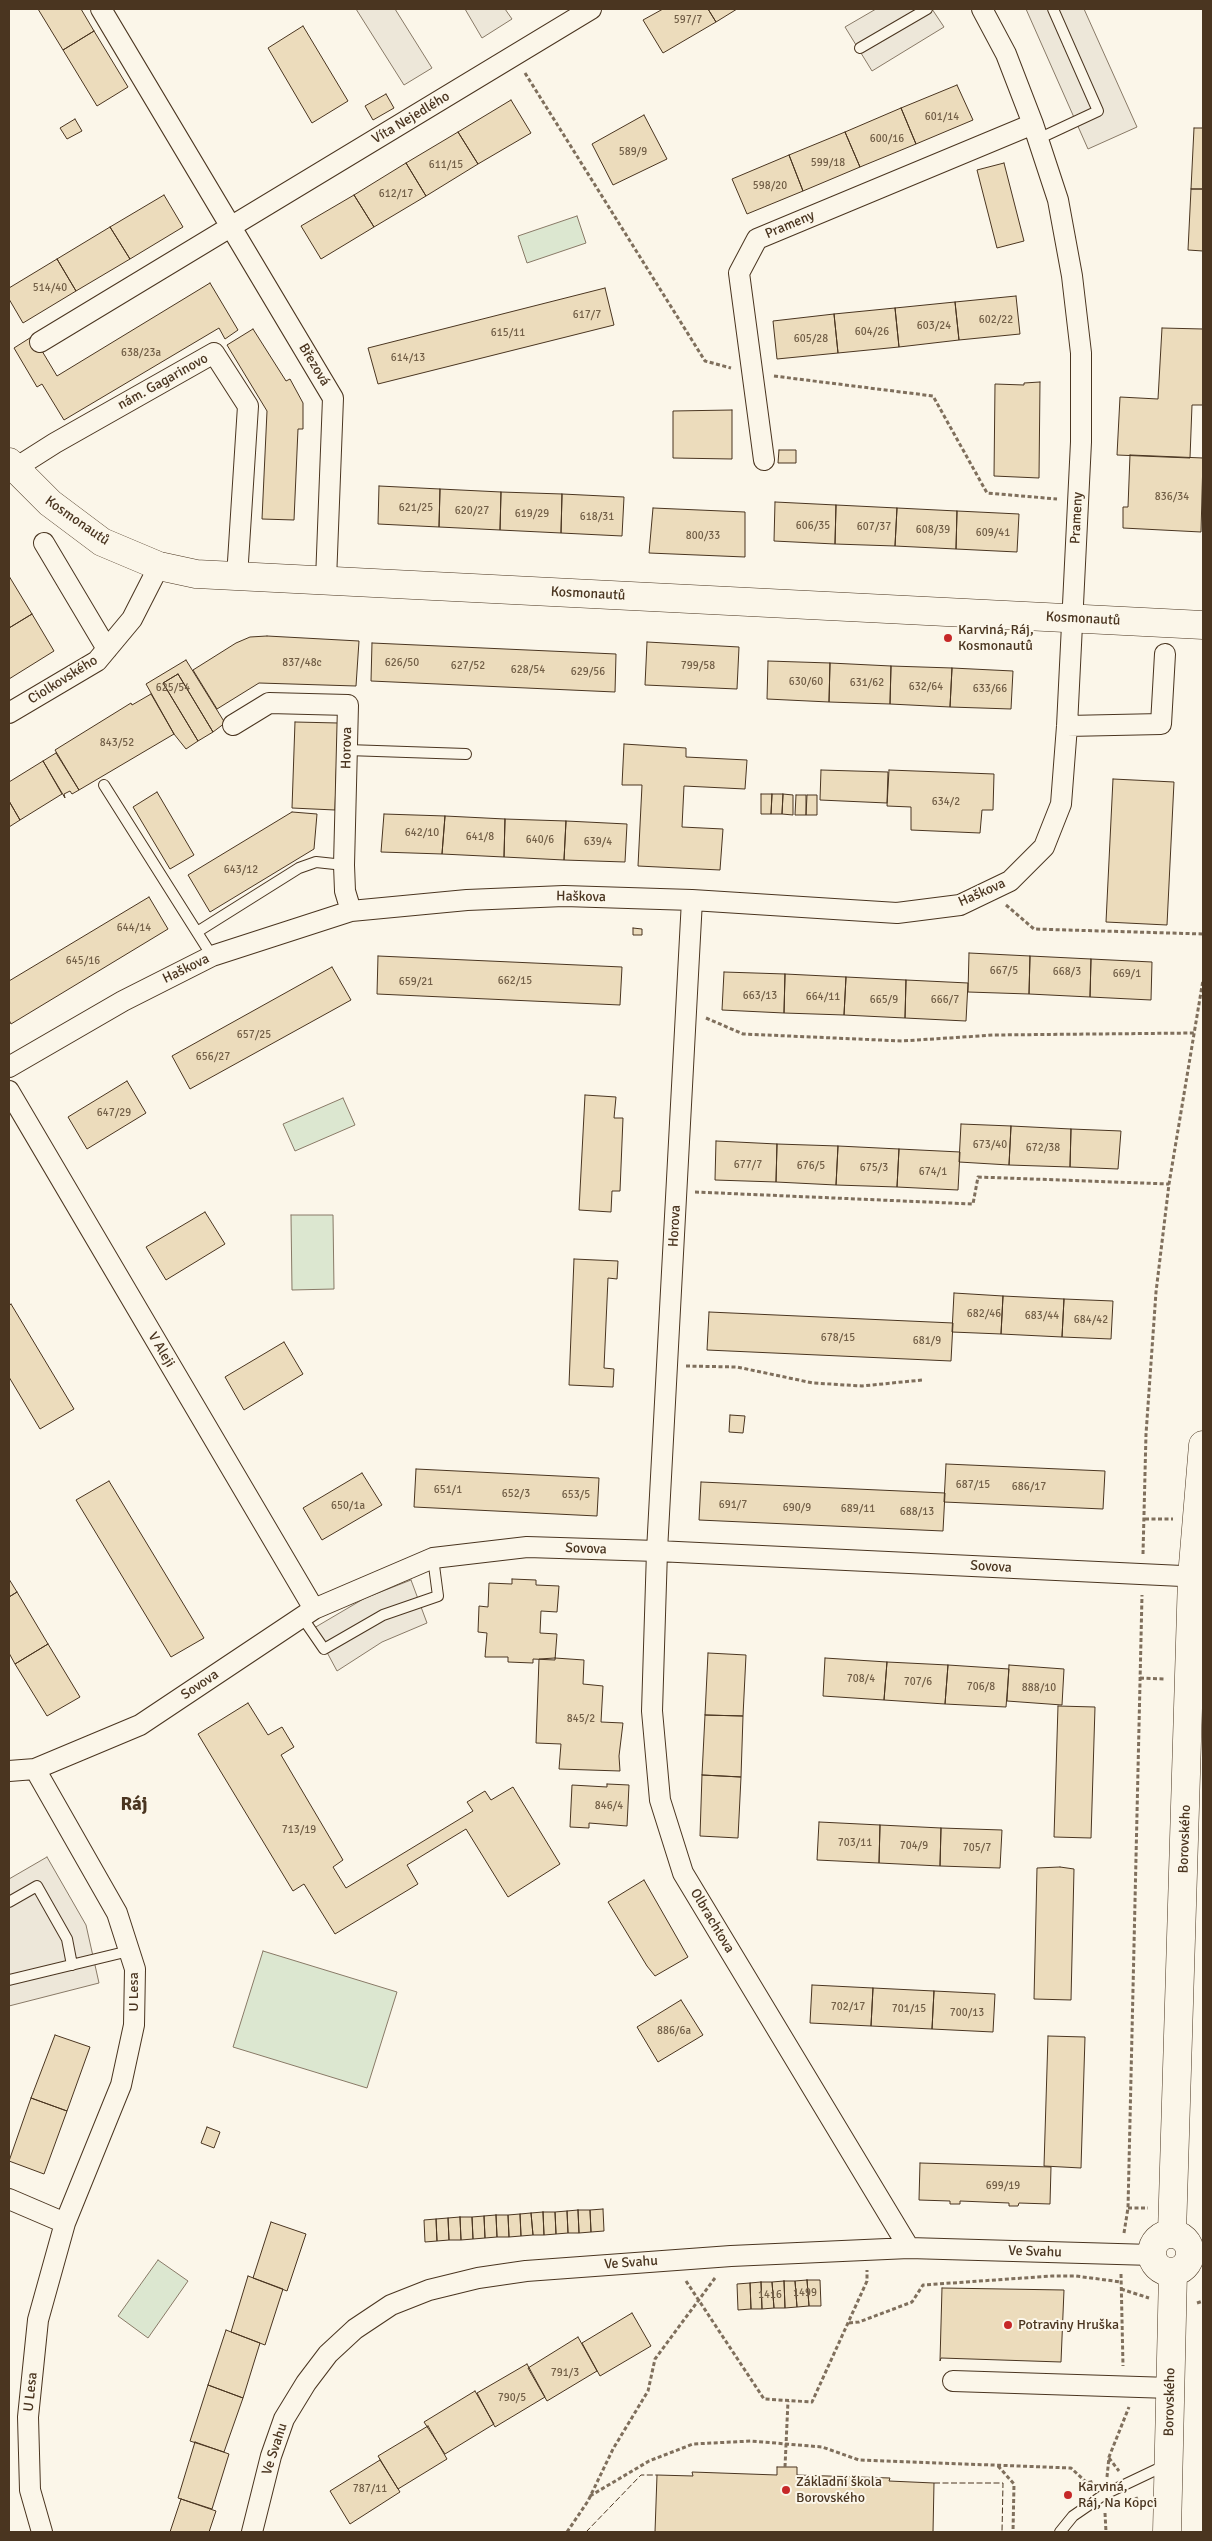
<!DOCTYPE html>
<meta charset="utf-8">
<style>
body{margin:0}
#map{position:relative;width:1212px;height:2541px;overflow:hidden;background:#fbf6e9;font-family:Signika,sans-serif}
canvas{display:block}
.frame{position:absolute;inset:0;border:10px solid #4a3520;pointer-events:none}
</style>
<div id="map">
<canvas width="1212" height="2541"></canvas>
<div class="frame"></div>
</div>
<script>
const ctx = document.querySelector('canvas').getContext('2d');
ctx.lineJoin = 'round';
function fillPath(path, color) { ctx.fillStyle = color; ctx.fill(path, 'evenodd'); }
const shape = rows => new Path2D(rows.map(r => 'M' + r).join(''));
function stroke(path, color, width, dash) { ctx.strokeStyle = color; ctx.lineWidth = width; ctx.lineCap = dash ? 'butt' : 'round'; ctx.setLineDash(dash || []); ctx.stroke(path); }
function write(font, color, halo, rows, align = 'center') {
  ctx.font = font + ' Signika,sans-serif'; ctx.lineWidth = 4; ctx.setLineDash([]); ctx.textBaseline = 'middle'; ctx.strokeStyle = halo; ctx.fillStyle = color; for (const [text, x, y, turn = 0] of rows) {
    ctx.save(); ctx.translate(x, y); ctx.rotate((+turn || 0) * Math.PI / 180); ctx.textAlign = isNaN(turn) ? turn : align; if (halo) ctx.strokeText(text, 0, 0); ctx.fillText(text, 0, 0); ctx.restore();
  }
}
const green = shape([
 [577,216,586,243,527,263,518,236,577,216],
 [343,1098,355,1125,295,1151,283,1124,343,1098],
 [291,1215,333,1215,334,1289,292,1290,291,1215],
 [263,1951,397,1992,367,2088,233,2047,263,1951],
 [158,2260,188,2281,148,2338,118,2316,158,2260]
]);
fillPath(green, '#dce7d0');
stroke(green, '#887966', 1);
const parking = shape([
 [356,9,395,9,432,68,404,85,356,9],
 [465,9,505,9,512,19,482,38,465,9],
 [876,9,932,9,944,27,872,71,845,27,876,9],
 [1026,9,1084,9,1137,127,1088,149,1026,9],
 [411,1580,427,1623,382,1642,337,1671,314,1628,365,1598,411,1580],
 [47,1857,86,1925,99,1983,9,2006,9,1879,47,1857]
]);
fillPath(parking, '#ede7d9');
stroke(parking, '#887966', 1);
const building = shape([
 [38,9,81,9,94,31,63,50,38,9],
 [663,9,708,9,716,22,663,53,643,20,663,9],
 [708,9,737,9,716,22,708,9],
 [303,26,348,101,312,123,268,48,303,26],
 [94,31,128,87,97,106,63,50,94,31],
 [957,85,973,120,916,144,901,108,957,85],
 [386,94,394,108,373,120,365,106,386,94],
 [511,100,531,133,478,164,458,132,511,100],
 [901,108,916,144,860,167,845,132,901,108],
 [644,115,667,159,613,185,592,144,644,115],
 [75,119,82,131,67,139,60,128,75,119],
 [1194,128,1203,128,1203,189,1191,189,1194,128],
 [458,132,478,164,426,196,406,163,458,132],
 [845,132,860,167,803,191,789,155,845,132],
 [789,155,803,191,747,214,732,179,789,155],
 [406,163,426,196,374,227,354,195,406,163],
 [1004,163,1024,241,997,248,977,170,1004,163],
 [1191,189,1203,189,1203,251,1188,250,1191,189],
 [164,195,183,227,130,259,110,227,164,195],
 [354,195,374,227,321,259,301,226,354,195],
 [110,227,130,259,76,291,57,259,110,227],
 [57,259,76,291,23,323,9,299,9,288,57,259],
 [210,283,238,330,225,339,219,328,64,420,42,384,37,387,14,348,33,336,57,376,210,283],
 [605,288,614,325,378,384,368,348,605,288],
 [1016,296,1020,334,959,340,955,302,1016,296],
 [955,302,959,340,899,347,895,308,955,302],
 [895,308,899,347,838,353,834,314,895,308],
 [834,314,838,353,777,359,773,321,834,314],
 [1162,328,1203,329,1203,405,1192,405,1190,458,1117,455,1120,397,1158,399,1162,328],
 [253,329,286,381,290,379,303,403,303,429,298,429,294,520,262,519,267,411,227,345,253,329],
 [1040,382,1039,478,994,476,995,384,1024,385,1024,383,1040,382],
 [732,410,732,459,673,458,673,411,732,410],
 [779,450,796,450,796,463,778,463,779,450],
 [1130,455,1203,458,1201,532,1123,528,1123,507,1128,507,1130,455],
 [379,486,440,489,439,527,378,524,379,486],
 [440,489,501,492,500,530,439,527,440,489],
 [501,492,562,494,561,533,500,530,501,492],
 [562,494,624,497,622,536,561,533,562,494],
 [775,502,836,505,835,544,774,541,775,502],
 [836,505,897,508,895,546,835,544,836,505],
 [653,508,745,512,745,557,649,553,653,508],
 [897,508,957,511,956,549,895,546,897,508],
 [957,511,1019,514,1017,552,956,549,957,511],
 [9,576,32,614,9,628,9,576],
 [32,614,54,651,9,679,9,628,32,614],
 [267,636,359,641,356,686,259,683,217,709,193,670,236,643,250,637,267,636],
 [647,642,739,647,737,689,645,685,647,642],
 [372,643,616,654,615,692,371,681,372,643],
 [186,660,225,723,213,732,178,674,163,683,198,741,186,749,174,734,146,684,186,660],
 [768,661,830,663,829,702,767,699,768,661],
 [830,663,891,666,890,704,829,702,830,663],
 [891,666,952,668,950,707,890,704,891,666],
 [952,668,1013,671,1011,709,950,707,952,668],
 [178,674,213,732,198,741,163,683,178,674],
 [151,694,174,734,79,790,55,750,131,703,132,705,151,694],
 [295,722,338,723,335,810,292,808,295,722],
 [624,744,686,748,686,757,747,760,745,789,684,786,682,827,723,829,720,870,638,866,642,785,622,785,624,744],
 [56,753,79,790,72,794,70,791,64,794,65,798,43,761,56,753],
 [43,761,62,794,20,820,9,801,9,782,43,761],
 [821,770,888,772,887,803,820,800,821,770],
 [889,770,994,774,993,810,982,810,980,833,911,830,911,807,887,806,889,770],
 [1113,779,1174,782,1167,925,1106,922,1113,779],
 [157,792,194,855,170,869,133,807,157,792],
 [761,794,772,794,771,814,761,814,761,794],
 [772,794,783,794,782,814,771,814,772,794],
 [783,794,793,795,793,815,782,814,783,794],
 [796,795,806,795,806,815,795,815,796,795],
 [807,795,817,795,817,815,806,815,807,795],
 [9,801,20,820,9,827,9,801],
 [292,812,317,814,314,849,210,912,188,875,292,812],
 [384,814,445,816,442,854,381,852,384,814],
 [445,816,505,819,504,857,442,854,445,816],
 [505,819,566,821,564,860,504,857,505,819],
 [566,821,627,824,625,862,564,860,566,821],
 [149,897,168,929,11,1024,9,1020,9,981,149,897],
 [633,928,642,929,642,935,633,935,633,928],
 [969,953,1030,956,1029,994,968,992,969,953],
 [378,956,622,967,620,1005,377,994,378,956],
 [1030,956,1091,959,1090,997,1029,994,1030,956],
 [1091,959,1152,962,1151,1000,1090,997,1091,959],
 [332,967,351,1000,190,1089,172,1056,332,967],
 [724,972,785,974,784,1013,722,1010,724,972],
 [785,974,846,977,844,1015,784,1013,785,974],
 [846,977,906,980,905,1018,844,1015,846,977],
 [906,980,968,983,966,1021,905,1018,906,980],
 [127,1081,146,1113,87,1149,68,1117,127,1081],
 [585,1095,616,1097,614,1118,623,1118,620,1191,612,1191,611,1212,579,1210,585,1095],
 [961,1124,1011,1126,1009,1165,959,1162,961,1124],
 [1011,1126,1071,1129,1070,1167,1009,1165,1011,1126],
 [1071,1129,1121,1131,1118,1169,1070,1167,1071,1129],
 [716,1141,777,1144,776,1182,715,1180,716,1141],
 [777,1144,838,1146,836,1185,776,1182,777,1144],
 [838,1146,899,1149,897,1187,836,1185,838,1146],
 [899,1149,960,1152,958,1190,897,1187,899,1149],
 [205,1212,225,1244,166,1280,146,1247,205,1212],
 [574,1259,618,1261,617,1279,608,1278,604,1368,614,1369,613,1387,569,1385,574,1259],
 [954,1293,1003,1296,1001,1334,952,1332,954,1293],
 [1003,1296,1064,1299,1062,1337,1001,1334,1003,1296],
 [1064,1299,1113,1301,1111,1339,1062,1337,1064,1299],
 [11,1304,74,1409,40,1429,9,1377,9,1306,11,1304],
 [709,1312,953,1323,951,1361,707,1350,709,1312],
 [284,1342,303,1374,244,1410,225,1377,284,1342],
 [730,1415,745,1416,743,1433,729,1432,730,1415],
 [946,1464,1105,1471,1103,1509,944,1502,946,1464],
 [416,1469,599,1478,597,1516,414,1507,416,1469],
 [362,1473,382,1505,322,1540,303,1508,362,1473],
 [109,1481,204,1638,171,1657,76,1500,109,1481],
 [701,1482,945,1493,943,1531,699,1520,701,1482],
 [9,1579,17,1592,9,1597,9,1579],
 [512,1579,536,1580,536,1585,559,1586,557,1612,541,1611,540,1633,557,1634,555,1660,533,1659,533,1663,508,1662,508,1657,485,1657,487,1633,478,1632,479,1606,488,1607,489,1583,512,1584,512,1579],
 [17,1592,48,1644,15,1664,9,1653,9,1597,17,1592],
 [48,1644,80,1697,47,1716,15,1664,48,1644],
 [708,1653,746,1655,743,1716,705,1715,708,1653],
 [555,1658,584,1660,583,1684,603,1686,601,1722,623,1723,619,1756,620,1771,559,1769,561,1744,536,1743,539,1659,555,1658],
 [825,1658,887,1662,884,1700,823,1696,825,1658],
 [887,1662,948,1665,945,1704,884,1700,887,1662],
 [948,1665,1009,1669,1006,1707,945,1704,948,1665],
 [1009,1665,1064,1669,1062,1705,1007,1701,1009,1665],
 [248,1703,268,1735,282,1727,294,1747,281,1755,343,1860,333,1867,346,1888,473,1811,467,1802,485,1791,491,1800,513,1787,560,1864,508,1897,466,1829,407,1865,418,1884,335,1934,304,1884,293,1891,198,1734,248,1703],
 [1058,1706,1095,1707,1091,1838,1054,1837,1058,1706],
 [705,1715,743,1716,741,1777,702,1775,705,1715],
 [702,1775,741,1777,738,1838,700,1836,702,1775],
 [607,1784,629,1785,627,1826,589,1823,589,1828,570,1827,572,1785,607,1787,607,1784],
 [819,1822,880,1825,879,1863,817,1860,819,1822],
 [880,1825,941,1828,940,1866,879,1863,880,1825],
 [941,1828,1002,1830,1000,1868,940,1866,941,1828],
 [1060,1867,1074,1869,1071,2000,1034,1999,1037,1868,1060,1867],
 [644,1880,688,1957,655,1976,647,1966,608,1902,644,1880],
 [812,1985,873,1988,871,2026,810,2023,812,1985],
 [873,1988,934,1991,932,2029,871,2026,873,1988],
 [934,1991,995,1994,993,2032,932,2029,934,1991],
 [681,2000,703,2035,658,2062,637,2027,681,2000],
 [55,2035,90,2047,67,2111,31,2098,55,2035],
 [1048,2036,1085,2037,1081,2168,1044,2166,1048,2036],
 [31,2098,67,2111,44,2174,9,2161,31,2098],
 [207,2127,220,2132,214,2148,201,2143,207,2127],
 [920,2163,1051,2167,1050,2204,1019,2203,1018,2206,1009,2206,1009,2203,960,2201,960,2204,950,2204,950,2201,919,2200,920,2163],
 [603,2209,604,2231,591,2232,590,2210,603,2209],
 [578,2210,579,2233,568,2233,567,2211,578,2210],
 [578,2210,590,2210,591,2232,579,2233,578,2210],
 [567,2211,568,2233,556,2234,555,2212,567,2211],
 [543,2212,555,2212,556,2234,544,2235,543,2212],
 [543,2212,544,2235,533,2235,531,2213,543,2212],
 [531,2213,533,2235,521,2236,520,2214,531,2213],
 [520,2214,521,2236,509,2237,508,2215,520,2214],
 [496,2215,508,2215,509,2237,497,2237,496,2215],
 [496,2215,497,2237,485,2238,484,2216,496,2215],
 [484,2216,485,2238,473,2239,472,2217,484,2216],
 [460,2217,472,2217,473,2239,461,2240,460,2217],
 [460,2217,461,2240,449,2240,448,2218,460,2217],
 [448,2218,449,2240,437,2241,436,2219,448,2218],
 [436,2219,437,2241,425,2242,424,2220,436,2219],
 [271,2222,306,2234,287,2291,253,2278,271,2222],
 [248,2276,283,2289,265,2345,231,2332,248,2276],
 [807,2280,820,2280,821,2306,809,2306,807,2280],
 [807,2280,809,2306,797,2307,795,2281,807,2280],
 [784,2281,795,2281,797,2307,785,2308,784,2281],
 [784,2281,785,2308,774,2308,772,2282,784,2281],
 [761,2282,762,2309,751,2309,750,2283,761,2282],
 [761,2282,772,2282,774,2308,762,2309,761,2282],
 [750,2283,751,2309,738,2310,737,2284,750,2283],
 [942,2288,1064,2290,1061,2362,941,2358,940,2361,942,2288],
 [632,2313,651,2346,600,2376,582,2343,632,2313],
 [226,2330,260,2343,243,2398,208,2385,226,2330],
 [578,2337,597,2371,547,2401,528,2368,578,2337],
 [527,2364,545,2397,495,2427,477,2393,527,2364],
 [208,2385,243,2398,224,2452,190,2441,208,2385],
 [475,2391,494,2424,445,2454,424,2422,475,2391],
 [428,2426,447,2459,398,2489,378,2456,428,2426],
 [195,2442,229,2454,212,2509,178,2498,195,2442],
 [380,2460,400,2492,350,2524,330,2491,380,2460],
 [777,2467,797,2467,797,2475,890,2478,889,2481,934,2483,933,2532,655,2532,657,2475,693,2476,692,2472,777,2475,777,2467],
 [181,2499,216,2511,209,2532,170,2532,181,2499]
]);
fillPath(building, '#ecdcbc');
stroke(building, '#4a3520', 1);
const lane = shape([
 [860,48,927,9],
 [1038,139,1098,111,1053,9],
 [347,750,466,754],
 [104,785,212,956],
 [197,932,299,868,316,862,344,865],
 [302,1617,324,1649,383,1615,438,1596,433,1558],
 [9,1902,37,1886,67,1939,72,1965],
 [9,1980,129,1951],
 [1060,2532,1073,2516,1105,2494,1166,2465]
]);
const street = shape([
 [101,9,333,398,326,580],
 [40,342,591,9],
 [764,460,739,273,757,239,1033,124],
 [14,469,55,443,214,353,248,406,237,577],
 [44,543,107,649],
 [9,713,97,661,132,619,159,566],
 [233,725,269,703,348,705,344,865,345,891,351,911],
 [1067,726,1161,724,1165,654],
 [692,900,657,1551,652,1711,660,1800,683,1873,909,2248],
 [9,1067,123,1001,212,956,351,911,467,900,564,896,692,900,897,913,960,905,1010,881,1044,847,1061,804,1067,726,1081,442,1081,353,1072,276,1058,200,1033,124,1006,54,982,9],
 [9,1091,314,1609],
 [35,1769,117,1913,135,1969,134,2025,121,2085,65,2223,38,2320,28,2417,30,2490,42,2532],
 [9,1771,35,1769,140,1725,314,1609,433,1558,527,1547,657,1551,1203,1577],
 [9,2199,65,2223],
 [1190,2253,1203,2253],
 [953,2381,1170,2388],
 [252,2532,271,2456,284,2419,306,2383,328,2354,355,2329,391,2305,429,2290,478,2278,526,2271,731,2256,909,2248,1152,2255]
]);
const secondary = shape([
 [9,462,50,503,102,542,159,566,196,574,1203,625],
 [1172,2233,1192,1577,1203,1445],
 '1152 2253a19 19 0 1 1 38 0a19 19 0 1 1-38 0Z',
 [1167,2532,1173,2272]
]);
stroke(lane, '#4a3520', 12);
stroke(street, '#4a3520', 22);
stroke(secondary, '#4a3520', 29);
stroke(shape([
 [525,73,705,361,731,368],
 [774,376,933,396,987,493,1057,499],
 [1006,905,1034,929,1203,934],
 [706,1018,743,1034,902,1041,994,1035,1195,1033],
 [695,1192,973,1204,978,1177,1169,1184],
 [686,1366,737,1367,813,1383,862,1386,922,1380],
 [1145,1519,1173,1519],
 [1143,1554,1146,1434,1156,1292,1169,1184,1203,980],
 [1140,1678,1164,1679],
 [1128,2208,1148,2208],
 [1124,2233,1128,2208,1142,1595],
 [1121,2274,1123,2366],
 [686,2281,764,2399,812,2402,867,2281,867,2270],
 [1121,2289,1149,2298],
 [1197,2303,1203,2301],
 [849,2323,859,2322,912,2302,923,2285,1052,2276,1076,2276,1121,2282],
 [1109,2458,1119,2471],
 [998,2466,1014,2484,1013,2532],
 [785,2467,788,2401],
 [1107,2477,1109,2457,1129,2407],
 [590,2496,649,2461,693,2444,751,2441,822,2447,859,2460,1071,2468,1087,2483,1094,2481],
 [1136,2497,1141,2510],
 [1105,2513,1106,2532],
 [567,2532,588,2501,613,2449,648,2391,655,2359,715,2278]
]), '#7f6f5c', 3, [4, 2.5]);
stroke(lane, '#fbf6e9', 10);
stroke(street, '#fbf6e9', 20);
stroke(secondary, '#fbf6e9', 28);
stroke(shape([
 [934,2483,1003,2483,1002,2532],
 [586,2532,641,2475,657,2475]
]), '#4a3520', 1, [6, 2.5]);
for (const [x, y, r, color] of [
 [948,638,5,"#c62828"],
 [1008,2325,5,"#c62828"],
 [786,2490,5,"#c62828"],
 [1068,2495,5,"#c62828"]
]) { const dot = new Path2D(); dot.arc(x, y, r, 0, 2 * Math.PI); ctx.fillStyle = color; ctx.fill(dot); stroke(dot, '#fbf6e9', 2); }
write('11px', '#725f47', null, [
 ["597/7",688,20],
 ["601/14",942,117],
 ["600/16",887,139],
 ["589/9",633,152],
 ["599/18",828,163],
 ["611/15",446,165],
 ["598/20",770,186],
 ["612/17",396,194],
 ["514/40",50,288],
 ["617/7",587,315],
 ["602/22",996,320],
 ["603/24",934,326],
 ["604/26",872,332],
 ["615/11",508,333],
 ["605/28",811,339],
 ["638/23a",141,353],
 ["614/13",408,358],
 ["836/34",1172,497],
 ["621/25",416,508],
 ["620/27",472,511],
 ["619/29",532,514],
 ["618/31",597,517],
 ["606/35",813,526],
 ["607/37",874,527],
 ["608/39",933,530],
 ["609/41",993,533],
 ["800/33",703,536],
 ["837/48c",302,663],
 ["626/50",402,663],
 ["627/52",468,666],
 ["799/58",698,666],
 ["628/54",528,670],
 ["629/56",588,672],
 ["630/60",806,682],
 ["631/62",867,683],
 ["632/64",926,687],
 ["625/54",173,688],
 ["633/66",990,689],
 ["843/52",117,743],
 ["634/2",946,802],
 ["642/10",422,833],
 ["641/8",480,837],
 ["640/6",540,840],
 ["639/4",598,842],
 ["643/12",241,870],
 ["644/14",134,928],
 ["645/16",83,961],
 ["667/5",1004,971],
 ["668/3",1067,972],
 ["669/1",1127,974],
 ["662/15",515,981],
 ["659/21",416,982],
 ["663/13",760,996],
 ["664/11",823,997],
 ["665/9",884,1000],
 ["666/7",945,1000],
 ["657/25",254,1035],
 ["656/27",213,1057],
 ["647/29",114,1113],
 ["673/40",990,1145],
 ["672/38",1043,1148],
 ["677/7",748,1165],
 ["676/5",811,1166],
 ["675/3",874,1168],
 ["674/1",933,1172],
 ["682/46",984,1314],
 ["683/44",1042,1316],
 ["684/42",1091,1320],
 ["678/15",838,1338],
 ["681/9",927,1341],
 ["687/15",973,1485],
 ["686/17",1029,1487],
 ["651/1",448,1490],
 ["652/3",516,1494],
 ["653/5",576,1495],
 ["691/7",733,1505],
 ["650/1a",348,1506],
 ["690/9",797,1508],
 ["689/11",858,1509],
 ["688/13",917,1512],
 ["708/4",861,1679],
 ["707/6",918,1682],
 ["706/8",981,1687],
 ["888/10",1039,1688],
 ["845/2",581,1719],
 ["846/4",609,1806],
 ["713/19",299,1830],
 ["703/11",855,1843],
 ["704/9",914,1846],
 ["705/7",977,1848],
 ["702/17",848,2007],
 ["701/15",909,2009],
 ["700/13",967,2013],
 ["886/6a",674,2031],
 ["699/19",1003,2186],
 ["1499",805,2293],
 ["1416",770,2295],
 ["791/3",565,2373],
 ["790/5",512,2398],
 ["787/11",370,2489]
]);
write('14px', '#4a3520', '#fbf6e9', [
 ["Víta Nejedlého",411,118,-31],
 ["Prameny",790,225,-23],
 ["Březová",314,365,59],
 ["nám. Gagarinovo",163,382,-29],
 ["Prameny",1077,518,-87],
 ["Kosmonautů",77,521,35],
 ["Kosmonautů",588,594,3],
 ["Kosmonautů",1083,619,3],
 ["Ciolkovského",63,680,-32],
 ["Horova",347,748,-89],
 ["Haškova",982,893,-24],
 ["Haškova",581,897,1],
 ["Haškova",186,969,-26],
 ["Horova",675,1226,-87],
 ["V Aleji",161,1350,59],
 ["Sovova",586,1549,2],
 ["Sovova",991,1567,3],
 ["Sovova",200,1685,-34],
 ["Borovského",1185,1839,-88],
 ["Olbrachtova",712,1921,59],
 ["U Lesa",134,1992,-90],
 ["Ve Svahu",1035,2252,2],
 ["Ve Svahu",631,2263,-4],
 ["U Lesa",31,2392,-84],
 ["Borovského",1170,2402,-89],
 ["Ve Svahu",275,2449,-72]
]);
write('14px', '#4a3520', '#fbf6e9', [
 ["Karviná, Ráj,",958,630],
 ["Kosmonautů",958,646],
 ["Potraviny Hruška",1018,2325],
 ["Základní škola",796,2482],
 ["Borovského",796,2498],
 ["Karviná,",1078,2487],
 ["Ráj, Na Kopci",1078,2503]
], 'left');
write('bold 19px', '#4a3520', '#fbf6e9', [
 ["Ráj",134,1805]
]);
</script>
